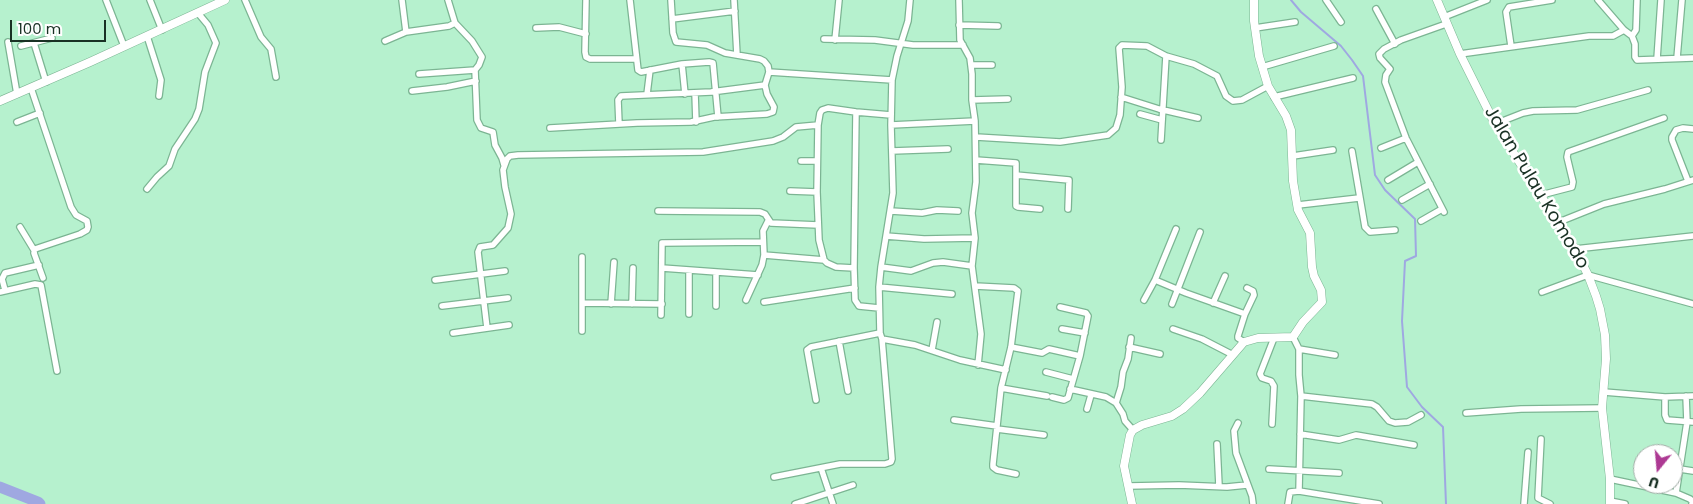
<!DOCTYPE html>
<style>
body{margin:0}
#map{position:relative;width:1693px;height:504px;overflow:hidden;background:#b6f1ce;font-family:Poppins,sans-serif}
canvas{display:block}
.north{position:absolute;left:1633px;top:444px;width:50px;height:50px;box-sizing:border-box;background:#fff;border:1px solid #a3ada7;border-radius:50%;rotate:197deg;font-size:14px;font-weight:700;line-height:20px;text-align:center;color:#193124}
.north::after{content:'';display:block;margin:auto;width:18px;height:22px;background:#ad3993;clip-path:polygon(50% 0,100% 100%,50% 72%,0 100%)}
.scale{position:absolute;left:10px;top:20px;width:96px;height:22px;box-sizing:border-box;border:2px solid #193124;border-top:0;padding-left:6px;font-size:15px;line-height:18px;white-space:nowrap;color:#193124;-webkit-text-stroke:4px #fff;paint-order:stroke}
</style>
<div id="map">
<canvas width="1693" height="504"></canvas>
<div class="north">U</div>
<div class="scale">100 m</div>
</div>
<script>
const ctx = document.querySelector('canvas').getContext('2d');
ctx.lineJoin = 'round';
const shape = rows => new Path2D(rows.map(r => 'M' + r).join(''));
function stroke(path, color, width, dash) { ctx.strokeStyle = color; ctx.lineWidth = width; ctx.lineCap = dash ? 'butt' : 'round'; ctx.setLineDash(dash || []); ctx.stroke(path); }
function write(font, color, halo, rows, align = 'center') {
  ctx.font = font + ' Poppins,sans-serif'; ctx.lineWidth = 5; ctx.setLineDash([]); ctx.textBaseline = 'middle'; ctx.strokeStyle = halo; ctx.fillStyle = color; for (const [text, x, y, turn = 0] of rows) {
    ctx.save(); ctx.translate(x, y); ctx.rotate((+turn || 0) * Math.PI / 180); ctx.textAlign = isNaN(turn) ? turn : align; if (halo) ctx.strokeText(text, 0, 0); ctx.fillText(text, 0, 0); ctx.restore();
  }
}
stroke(shape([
 [1291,0,1301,12,1341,46,1352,60,1363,76,1375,175,1385,190,1415,219,1416,256,1405,261,1402,321,1407,387,1422,407,1443,427,1446,504]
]), '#9fa8e1', 2);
stroke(shape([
 [0,487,38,502,40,504]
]), '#9fa8e1', 11);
const street = shape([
 [106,0,124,46],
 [150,0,162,30],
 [245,0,261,37,271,49,276,77],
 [402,0,406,32],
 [448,0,455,23,472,41,482,57,479,65,475,70,477,120,481,128,493,132,495,145,502,158,504,165],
 [586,0,585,52,586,57,590,59,636,59],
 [630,0,638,70,641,72,682,64,709,62,713,63,718,117],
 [734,0,737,55],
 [959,0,960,40,970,58,972,74,972,100,975,121,976,182,972,213,975,238,972,266,981,334,978,365],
 [1326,0,1341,22],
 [1598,0,1624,30,1632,36,1635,44,1635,57,1637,60,1693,58],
 [1376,9,1395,44],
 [1444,17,1487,0],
 [672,19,735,11],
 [959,25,998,26],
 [536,28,559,27,586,34],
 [1255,28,1295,22],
 [147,36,161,80,159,96],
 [1632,36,1636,30,1637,0],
 [824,39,875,40,913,45,963,45],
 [835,40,839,0],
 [385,41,406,32,449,26,455,23],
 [8,42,17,94],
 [34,43,46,82],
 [21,46,52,38],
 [1511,46,1506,12,1509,7,1552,0],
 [1460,54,1589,36,1613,36,1624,30],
 [1677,58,1682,0],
 [1657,59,1661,0],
 [682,64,685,94],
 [971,65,992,65],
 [1262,67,1334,46],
 [769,72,892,80],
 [419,74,475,70],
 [31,88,71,207,76,215,87,221,88,227,87,230,80,234,35,249,34,253,43,278],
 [412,91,447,87,476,81],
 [695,93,696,122],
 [647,94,650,70],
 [1121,97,1159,109,1198,118],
 [1274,97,1353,78],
 [972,100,1008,99],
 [856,112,854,268,855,300,859,306,879,308],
 [1140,114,1162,120],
 [17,122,40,113],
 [619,124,618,100,621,96,711,92,765,85],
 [1495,124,1523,113,1533,111,1577,110,1648,90],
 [891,125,975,121],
 [550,128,637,123,691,122,714,117,767,114,773,112,774,107,767,94,765,85,769,72,768,66,764,61,760,59,725,53,707,45,676,42,673,33,671,0],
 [976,137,1060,142,1108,135,1116,128,1120,115,1122,87,1119,48,1122,45,1147,46,1166,56,1194,64,1217,76,1226,96,1233,101,1242,100,1268,86],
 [1161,140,1166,56],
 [1381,148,1406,138],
 [892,151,948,149],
 [1352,151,1365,227,1370,232,1395,230],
 [1293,156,1333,150],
 [976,160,1016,163,1016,206,1018,207,1040,209],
 [801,161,817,161],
 [1016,175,1069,180,1068,209],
 [1388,180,1418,162],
 [1688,181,1672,140,1672,137,1676,130,1683,128,1693,129],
 [147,189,157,177,169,166,175,149,195,119,199,109,205,72,216,43,208,25,198,13],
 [790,191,817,192],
 [1541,195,1572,187,1573,182,1567,157,1568,152,1664,118],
 [1402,200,1430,184],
 [1298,205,1359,198],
 [658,211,760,212,765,214,771,223,818,225],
 [891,211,922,213,937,210,958,211],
 [1444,212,1406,138,1385,82,1386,75,1390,69,1380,58,1379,54,1384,49,1401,40,1446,24],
 [1421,221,1442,209],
 [1559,222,1604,204,1665,189,1693,180],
 [20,227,34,250],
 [886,236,924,239,975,238],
 [1575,249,1693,236],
 [764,255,824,260],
 [582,257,582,331],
 [881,267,911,271,933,263,943,262,972,266],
 [662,268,758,275],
 [854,268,836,267,827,263,824,260,819,240,817,192,818,125,820,113,822,110,828,108,856,112,891,115],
 [689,270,689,314],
 [435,280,505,271],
 [1155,280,1186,293,1245,314],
 [975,286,1014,288,1018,291,1011,347,1001,388,993,464,993,467,997,470,1016,474],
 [879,287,952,294],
 [5,290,2,279,5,273,39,265],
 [0,292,35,284,41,285,57,371],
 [1542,292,1588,275,1693,304],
 [746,300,762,265,764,255,763,231,768,221],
 [1144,300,1155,280,1176,229],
 [764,302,855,288],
 [582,303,662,304],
 [1213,303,1225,276],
 [611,304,614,262],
 [632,304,633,268],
 [1172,304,1200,232],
 [442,306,508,298],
 [716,306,716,272],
 [661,315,662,243,762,242],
 [487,328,478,252,480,247,493,245,508,228,511,214,505,187,503,170,507,159,510,156,518,155,703,152,773,141,783,137,796,127,818,125],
 [1062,329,1085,333],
 [1173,329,1202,339,1233,355],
 [453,333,509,325],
 [1293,337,1299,349,1299,375,1301,396,1299,491,1379,504],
 [882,339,915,345,960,360,1006,370],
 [839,341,848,391],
 [1244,342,1238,338,1238,336,1245,314,1254,295,1253,291,1247,288],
 [1011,347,1042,353,1049,349,1080,356],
 [1129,347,1160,354],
 [1299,349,1335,355],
 [932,350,937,322],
 [1046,372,1073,379],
 [1001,388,1047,396],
 [1070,389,1106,397,1116,403,1123,414,1125,421,1133,430],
 [1604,392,1665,397,1693,396],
 [1301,396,1372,404,1377,407,1389,421,1395,423,1408,422,1421,415],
 [1052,397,1064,400,1068,398,1080,356,1088,316,1086,313,1060,307],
 [1665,397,1665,415,1667,420,1693,422],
 [816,400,807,350,811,347,880,333],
 [1116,403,1121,387,1123,372,1128,359,1131,338],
 [1087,409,1091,395],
 [1466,413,1521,409,1602,408],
 [954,420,997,426],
 [1238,423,1234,431,1236,453,1252,496,1253,504],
 [1272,424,1274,386,1271,381,1262,378,1260,374,1274,338],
 [997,429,1044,435],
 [1300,434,1339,440,1356,435,1414,445],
 [1541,439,1538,498,1550,504],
 [1217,444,1219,486],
 [1642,462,1643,462],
 [821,468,833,504],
 [1269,469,1339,473],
 [1680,469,1693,471],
 [774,477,840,464,885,464,891,462,892,459,882,339,880,333,879,287,881,267,893,193,891,125,892,80,897,56,908,21,910,0],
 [1610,479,1676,493,1690,499,1693,502,1692,504],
 [1129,486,1179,485,1227,487,1247,485],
 [1676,493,1687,422,1686,396],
 [1610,501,1625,504],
 [795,504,853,485],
 [1288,504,1290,492,1299,491],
 [1524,504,1528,452]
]);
const secondary = shape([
 [1437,0,1460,54,1495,124,1575,249,1588,275,1596,296,1600,309,1605,335,1606,359,1602,408,1610,479,1610,504],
 [0,101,90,62,225,0],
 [1132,504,1124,466,1130,435,1133,430,1142,425,1172,416,1183,409,1200,393,1244,342,1258,338,1293,337,1303,322,1322,302,1321,290,1314,276,1312,267,1310,233,1298,210,1293,181,1291,130,1286,116,1268,86,1259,56,1254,21,1254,0]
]);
stroke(street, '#7cb593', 8);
stroke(secondary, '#7cb593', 9);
stroke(street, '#fff', 5.5);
stroke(secondary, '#fff', 8);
write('18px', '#193124', '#fff', [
 ["Jalan Pulau Komodo",1536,188,59]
]);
</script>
